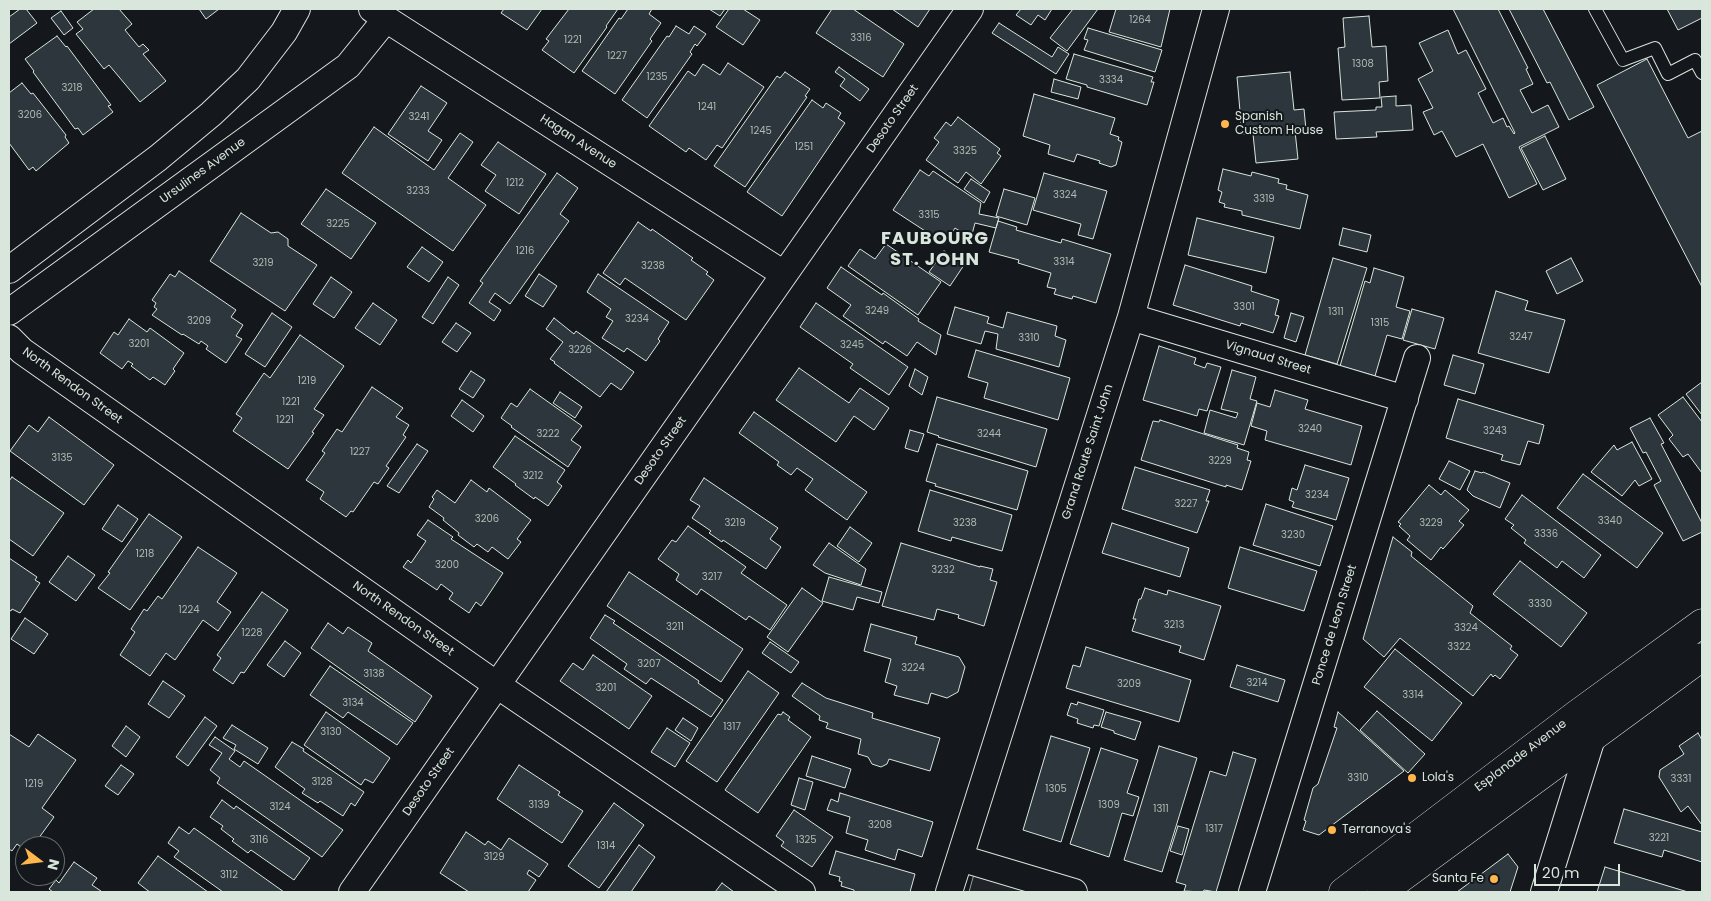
<!DOCTYPE html>
<style>
body{margin:0}
#map{position:relative;width:1711px;height:901px;overflow:hidden;background:#14181c;font-family:Poppins,sans-serif}
canvas{display:block}
.frame{position:absolute;inset:0;border:10px solid #d8e6dc;pointer-events:none}
.north{position:absolute;left:15px;top:836px;width:50px;height:50px;box-sizing:border-box;background:#14181c;border:1px solid #626a69;border-radius:50%;rotate:105deg;font-size:14px;font-weight:700;line-height:20px;text-align:center;color:#d8e6dc}
.north::after{content:'';display:block;margin:auto;width:18px;height:22px;background:#ffb74d;clip-path:polygon(50% 0,100% 100%,50% 72%,0 100%)}
.scale{position:absolute;left:1534px;top:864px;width:86px;height:22px;box-sizing:border-box;border:2px solid #d8e6dc;border-top:0;padding-left:6px;font-size:15px;line-height:18px;white-space:nowrap;color:#d8e6dc;-webkit-text-stroke:4px #14181c;paint-order:stroke}
</style>
<div id="map">
<canvas width="1711" height="901"></canvas>
<div class="frame"></div>
<div class="north">N</div>
<div class="scale">20 m</div>
</div>
<script>
const ctx = document.querySelector('canvas').getContext('2d');
ctx.lineJoin = 'round';
function fillPath(path, color) { ctx.fillStyle = color; ctx.fill(path, 'evenodd'); }
const shape = rows => new Path2D(rows.map(r => 'M' + r).join(''));
function stroke(path, color, width, dash) { ctx.strokeStyle = color; ctx.lineWidth = width; ctx.lineCap = dash ? 'butt' : 'round'; ctx.setLineDash(dash || []); ctx.stroke(path); }
function write(font, color, halo, rows, align = 'center') {
  ctx.font = font + ' Poppins,sans-serif'; ctx.lineWidth = 4; ctx.setLineDash([]); ctx.textBaseline = 'middle'; ctx.strokeStyle = halo; ctx.fillStyle = color; for (const [text, x, y, turn = 0] of rows) {
    ctx.save(); ctx.translate(x, y); ctx.rotate((+turn || 0) * Math.PI / 180); ctx.textAlign = isNaN(turn) ? turn : align; if (halo) ctx.strokeText(text, 0, 0); ctx.fillText(text, 0, 0); ctx.restore();
  }
}
const green = shape([
 [974,874,1031,892,969,892,974,874]
]);
fillPath(green, '#202428');
stroke(green, '#939e99', 1);
const building = shape([
 [20,9,26,9,37,23,9,44,9,17,20,9],
 [94,9,119,9,132,24,125,30,139,47,143,44,149,50,143,54,166,81,140,102,109,65,104,69,76,34,83,29,77,22,94,9],
 [199,9,219,9,206,19,199,9],
 [504,9,542,9,527,30,501,13,504,9],
 [569,9,618,9,606,26,607,27,574,73,542,50,549,41,546,39,569,9],
 [628,9,652,9,649,14,661,23,650,39,652,41,615,94,582,71,619,18,621,19,628,9],
 [709,9,725,9,720,16,709,9],
 [729,9,743,9,760,20,743,45,716,27,729,9],
 [832,9,853,9,904,44,883,77,816,33,832,9],
 [892,9,930,9,918,27,892,9],
 [1021,9,1052,9,1045,20,1038,15,1031,25,1016,15,1021,9],
 [1073,9,1098,9,1067,51,1050,38,1073,9],
 [1116,9,1170,9,1161,47,1109,32,1116,9],
 [1453,9,1498,9,1528,68,1526,69,1533,84,1520,90,1532,113,1548,105,1559,127,1519,147,1537,184,1509,198,1483,144,1456,157,1442,131,1434,135,1423,112,1433,108,1418,79,1433,71,1419,43,1448,30,1458,54,1466,50,1486,89,1478,93,1493,123,1503,118,1507,127,1509,126,1514,134,1515,133,1453,9],
 [1509,9,1543,9,1594,107,1569,120,1550,82,1547,83,1509,9],
 [1667,9,1702,9,1702,18,1678,30,1667,9],
 [61,11,73,28,64,35,51,18,61,11],
 [1369,16,1372,47,1386,46,1388,81,1379,82,1380,98,1342,100,1338,48,1345,47,1343,18,1369,16],
 [999,23,1052,57,1058,47,1069,54,1056,74,992,33,999,23],
 [676,26,689,34,694,26,706,34,697,46,695,44,690,52,692,54,647,118,622,100,667,36,669,37,676,26],
 [1088,28,1162,50,1155,72,1084,50,1088,40,1084,39,1088,28],
 [57,36,66,47,67,46,111,105,108,106,113,112,83,135,78,128,75,129,33,72,34,71,25,59,57,36],
 [1074,54,1153,77,1151,82,1154,82,1147,105,1087,87,1087,85,1066,79,1074,54],
 [1647,59,1688,138,1702,131,1702,287,1597,85,1647,59],
 [728,63,764,87,722,148,717,145,706,160,689,148,686,152,649,126,688,71,695,76,703,64,720,75,728,63],
 [839,67,869,89,860,101,840,86,845,79,835,72,839,67],
 [785,72,810,89,805,96,807,97,745,187,714,166,777,76,780,78,785,72],
 [1290,72,1294,110,1304,109,1306,130,1295,131,1298,159,1256,163,1253,134,1242,134,1237,77,1290,72],
 [1054,79,1081,87,1078,99,1051,92,1054,79],
 [22,83,31,94,33,93,66,135,65,137,69,143,36,171,33,167,29,170,9,143,9,93,22,83],
 [421,86,447,103,428,131,442,140,428,161,388,134,421,86],
 [1034,94,1115,118,1110,134,1119,137,1118,140,1122,142,1116,165,1111,167,1099,163,1100,161,1077,154,1074,162,1048,154,1050,145,1023,136,1034,94],
 [1396,96,1396,106,1411,105,1413,130,1376,132,1377,137,1336,139,1334,112,1376,110,1376,107,1382,107,1381,97,1396,96],
 [812,100,823,108,826,103,841,113,838,118,845,123,782,216,747,192,812,100],
 [958,117,1000,149,997,153,1001,156,981,184,966,172,958,183,926,160,939,142,934,138,946,122,951,126,958,117],
 [374,127,434,170,460,133,473,142,448,178,486,205,453,251,342,173,374,127],
 [1545,136,1566,179,1543,190,1521,148,1545,136],
 [498,142,546,174,519,214,485,191,496,175,481,165,498,142],
 [1223,169,1251,176,1252,172,1279,179,1278,183,1287,185,1286,189,1308,195,1300,229,1242,215,1242,211,1224,207,1225,204,1219,202,1222,192,1218,190,1223,169],
 [920,170,929,176,933,171,981,203,979,214,999,218,996,228,975,223,971,238,955,228,945,244,893,210,920,170],
 [557,173,578,188,560,214,569,221,510,304,495,293,489,302,501,310,494,321,469,303,483,283,480,281,557,173],
 [1044,173,1107,191,1093,239,1078,235,1081,224,1033,210,1044,173],
 [971,179,990,192,984,203,964,189,971,179],
 [326,189,376,223,351,259,301,224,326,189],
 [1004,189,1035,198,1027,225,996,216,1004,189],
 [241,213,271,233,278,232,288,239,288,246,317,265,285,311,210,261,241,213],
 [1197,218,1274,237,1266,273,1188,255,1197,218],
 [998,221,1017,227,1016,230,1061,243,1062,239,1111,254,1096,303,1073,296,1072,299,1054,294,1056,289,1047,287,1051,273,1018,263,1019,260,989,252,998,221],
 [638,222,651,231,652,229,693,258,691,260,708,272,706,274,714,280,686,320,625,278,620,285,603,273,638,222],
 [1343,228,1371,235,1367,252,1339,245,1343,228],
 [886,244,941,282,918,315,848,266,860,249,875,259,886,244],
 [422,247,443,262,429,282,407,267,422,247],
 [944,251,964,265,950,286,929,272,944,251],
 [1333,258,1367,268,1337,364,1305,355,1333,258],
 [1571,258,1583,281,1557,294,1546,271,1571,258],
 [1185,265,1252,286,1251,291,1279,300,1275,315,1279,316,1273,333,1241,323,1240,326,1173,305,1185,265],
 [841,267,882,295,883,293,919,319,918,321,941,335,936,355,917,342,907,356,885,341,883,344,843,316,851,305,827,288,841,267],
 [1374,268,1404,277,1396,307,1410,311,1402,339,1387,335,1375,376,1340,366,1365,281,1370,283,1374,268],
 [179,271,236,310,231,317,243,325,236,336,242,339,226,363,206,349,208,346,201,341,199,344,183,334,182,335,152,315,157,309,154,307,156,303,152,300,170,274,175,277,179,271],
 [539,274,557,286,543,307,525,296,539,274],
 [598,274,669,322,658,339,660,341,646,361,627,348,624,352,602,338,613,321,606,317,611,309,587,292,598,274],
 [331,277,352,292,334,318,313,304,331,277],
 [448,277,459,285,433,324,422,317,448,277],
 [1496,291,1528,301,1525,310,1565,320,1549,373,1478,353,1496,291],
 [373,303,397,320,380,345,355,328,373,303],
 [816,303,908,367,889,395,850,368,853,364,800,327,816,303],
 [955,307,989,317,987,323,1003,328,1007,312,1057,326,1055,336,1066,340,1059,367,996,349,998,334,985,331,981,344,947,334,955,307],
 [1412,309,1444,318,1435,349,1403,340,1412,309],
 [272,313,292,327,265,367,245,354,272,313],
 [1291,313,1304,317,1296,342,1284,338,1291,313],
 [554,318,574,334,576,331,634,372,621,390,611,383,600,397,554,363,555,362,550,359,563,342,546,329,554,318],
 [129,319,147,332,150,328,184,353,173,369,175,371,165,385,153,377,150,380,131,366,133,364,128,361,122,369,100,353,114,332,118,335,129,319],
 [456,323,471,333,457,352,442,342,456,323],
 [300,335,344,366,314,409,324,415,312,432,314,433,288,469,233,431,242,418,236,414,264,373,270,378,300,335],
 [1159,346,1196,358,1194,364,1205,368,1207,363,1221,367,1207,411,1199,409,1197,416,1143,400,1159,346],
 [976,350,1070,378,1058,420,984,398,988,383,968,377,976,350],
 [1453,355,1484,364,1475,394,1444,385,1453,355],
 [799,368,849,403,860,388,889,408,874,430,854,416,836,442,776,400,799,368],
 [915,369,928,377,922,395,909,386,915,369],
 [1232,370,1256,377,1250,399,1257,401,1244,445,1204,433,1210,410,1236,418,1238,413,1221,409,1232,370],
 [471,371,485,380,473,398,459,389,471,371],
 [1702,382,1702,415,1686,394,1702,382],
 [372,387,403,408,396,417,409,425,403,435,406,437,386,466,389,468,378,484,374,482,353,512,351,511,346,517,320,499,324,492,306,480,325,453,322,451,337,429,342,432,372,387],
 [530,389,582,426,571,440,581,447,568,467,511,427,512,426,501,418,511,403,517,407,530,389],
 [1275,390,1308,400,1305,409,1362,426,1351,465,1265,440,1267,431,1251,426,1257,403,1270,407,1275,390],
 [560,392,582,407,575,418,553,403,560,392],
 [937,397,1047,429,1036,467,938,437,939,436,927,432,937,397],
 [1683,397,1702,422,1702,473,1688,454,1683,457,1669,439,1673,435,1658,415,1683,397],
 [1458,399,1544,425,1539,444,1528,441,1520,465,1501,460,1503,455,1446,438,1458,399],
 [462,400,484,416,473,432,451,416,462,400],
 [754,412,867,492,847,520,805,490,813,479,797,468,791,475,777,465,779,462,739,433,754,412],
 [49,417,114,465,84,505,10,451,29,425,38,432,49,417],
 [1650,418,1664,443,1661,444,1702,523,1702,532,1683,541,1654,485,1661,481,1646,452,1643,453,1630,428,1650,418],
 [1160,420,1238,445,1237,448,1249,452,1247,460,1251,461,1242,490,1226,485,1226,487,1141,460,1153,421,1159,422,1160,420],
 [910,430,924,434,918,452,905,448,910,430],
 [515,436,565,470,557,482,562,486,548,506,535,497,534,499,515,485,516,484,493,467,515,436],
 [1632,442,1652,479,1639,486,1635,480,1622,496,1591,472,1614,445,1617,450,1632,442],
 [417,444,428,451,399,493,387,486,417,444],
 [937,444,1028,471,1017,510,935,486,936,484,926,481,937,444],
 [1449,461,1470,471,1460,490,1439,479,1449,461],
 [1305,465,1349,478,1336,520,1292,507,1294,502,1289,500,1292,488,1297,490,1305,465],
 [1135,467,1210,490,1206,501,1209,501,1197,533,1122,509,1135,467],
 [1475,471,1482,473,1483,472,1510,483,1500,508,1473,496,1467,490,1475,471],
 [1583,474,1663,533,1637,568,1557,508,1583,474],
 [12,477,64,513,33,556,9,539,9,481,12,477],
 [704,478,778,528,770,539,781,547,766,569,723,540,722,542,709,533,711,531,692,518,700,506,690,500,704,478],
 [471,480,487,492,489,488,531,520,517,539,521,542,508,559,492,547,488,552,477,544,474,547,458,535,459,533,443,520,444,518,429,507,434,499,432,497,437,490,455,503,471,480],
 [1429,485,1441,495,1445,490,1469,510,1459,521,1464,525,1443,549,1441,547,1431,560,1407,540,1410,536,1399,526,1401,524,1398,522,1429,485],
 [930,490,1012,515,1002,551,952,537,951,541,918,531,930,490],
 [1522,495,1601,555,1584,578,1562,561,1557,568,1524,543,1526,540,1511,528,1514,525,1505,519,1522,495],
 [1266,504,1333,526,1320,566,1253,545,1266,504],
 [118,505,138,519,122,542,102,529,118,505],
 [149,514,182,537,130,610,98,588,110,573,108,572,149,514],
 [428,520,453,537,451,539,503,573,481,606,476,602,469,613,449,599,453,593,441,584,437,590,403,567,408,560,411,563,426,541,417,535,428,520],
 [1112,523,1189,548,1180,577,1102,553,1112,523],
 [688,526,746,567,741,573,787,605,770,630,749,616,746,620,701,589,697,595,676,580,679,574,658,559,672,540,676,542,688,526],
 [850,527,872,543,859,562,837,546,850,527],
 [1393,537,1412,552,1411,556,1473,606,1470,613,1512,646,1510,649,1518,655,1500,679,1495,675,1493,677,1491,674,1473,696,1400,638,1384,657,1363,639,1393,537],
 [829,543,866,569,861,585,825,573,813,565,829,543],
 [901,543,980,567,980,566,993,569,990,580,997,582,984,626,958,618,959,615,937,609,934,620,882,606,901,543],
 [198,547,237,573,217,602,231,612,218,631,203,620,175,660,166,653,150,676,120,655,135,632,131,629,144,609,147,611,158,596,162,599,198,547],
 [1240,547,1317,571,1304,611,1228,588,1240,547],
 [68,556,95,575,76,601,49,582,68,556],
 [9,558,37,577,35,580,40,583,20,613,12,609,11,611,9,610,9,558],
 [1520,561,1587,613,1561,647,1493,594,1520,561],
 [629,572,743,649,721,682,607,606,629,572],
 [829,577,882,592,879,603,857,597,853,610,822,601,829,577],
 [802,588,823,603,788,652,767,637,802,588],
 [1145,588,1167,595,1168,590,1221,606,1204,660,1179,652,1181,646,1132,631,1136,619,1133,619,1139,599,1141,599,1145,588],
 [262,592,288,610,244,673,241,672,233,684,213,670,221,658,217,655,262,592],
 [605,615,615,621,613,623,699,681,698,683,723,700,711,717,651,678,646,684,624,669,627,664,590,638,605,615],
 [25,618,48,634,34,654,11,639,25,618],
 [328,623,343,634,348,627,372,643,368,651,432,696,415,722,311,648,328,623],
 [871,624,917,637,915,644,959,657,965,667,958,692,947,698,931,693,928,704,894,695,897,686,885,682,891,659,864,651,871,624],
 [285,641,301,653,284,677,267,665,285,641],
 [770,642,799,662,791,673,762,653,770,642],
 [1086,647,1191,680,1179,722,1066,688,1073,665,1080,667,1086,647],
 [1395,649,1462,703,1432,741,1364,687,1395,649],
 [593,655,652,696,629,729,560,681,573,663,583,670,593,655],
 [1237,665,1285,680,1278,702,1230,687,1237,665],
 [330,666,413,723,397,745,348,712,343,718,310,695,330,666],
 [748,671,779,693,717,782,686,761,748,671],
 [163,681,185,696,169,718,148,704,163,681],
 [802,683,826,698,873,713,872,718,940,738,930,771,889,759,887,764,881,767,872,764,868,757,858,754,861,739,826,728,828,723,819,720,820,716,792,696,802,683],
 [1078,702,1104,710,1099,726,1094,725,1093,728,1077,723,1078,719,1067,715,1071,703,1077,705,1078,702],
 [1377,711,1425,754,1408,773,1360,730,1377,711],
 [326,712,390,758,373,783,365,779,361,785,304,745,326,712],
 [783,712,790,717,788,720,811,737,758,813,725,790,778,714,781,715,783,712],
 [1106,712,1141,722,1135,740,1114,733,1114,731,1101,727,1106,712],
 [1338,712,1404,771,1319,835,1303,830,1306,821,1304,820,1313,788,1318,784,1337,728,1334,727,1338,712],
 [205,717,217,726,188,766,176,757,205,717],
 [683,718,698,728,691,741,675,730,683,718],
 [232,725,268,748,258,764,234,749,236,745,223,738,232,725],
 [126,726,140,737,126,757,112,746,126,726],
 [667,728,690,743,675,767,651,752,667,728],
 [1698,733,1702,740,1702,825,1688,806,1681,812,1659,777,1660,770,1684,754,1679,746,1698,733],
 [9,734,29,747,38,734,76,760,42,808,54,817,33,846,25,846,25,850,17,844,12,851,9,849,9,734],
 [1051,736,1090,748,1061,842,1023,830,1051,736],
 [215,737,235,751,229,759,240,767,244,761,343,830,322,857,217,783,220,778,210,770,222,753,209,745,215,737],
 [292,742,304,749,303,751,364,792,355,806,351,803,343,816,320,801,318,803,302,793,305,789,275,767,292,742],
 [1159,746,1197,758,1162,872,1124,860,1159,746],
 [1101,748,1138,760,1127,793,1139,797,1133,816,1122,813,1109,857,1070,844,1101,748],
 [1233,752,1256,759,1216,892,1204,890,1203,892,1184,891,1186,885,1176,882,1210,771,1226,776,1233,752],
 [812,756,851,769,845,788,806,776,812,756],
 [121,765,134,774,118,795,105,786,121,765],
 [519,765,560,792,558,795,583,811,562,843,497,799,519,765],
 [799,778,813,782,805,810,791,805,799,778],
 [840,793,933,822,922,857,898,849,895,860,865,850,868,840,846,833,850,817,827,810,831,799,838,802,840,793],
 [222,800,234,809,236,806,310,858,294,880,251,850,248,853,232,841,234,839,221,829,223,826,210,817,222,800],
 [614,803,644,825,599,888,568,866,614,803],
 [1624,809,1702,832,1702,862,1664,850,1662,857,1614,843,1624,809],
 [794,810,833,837,812,867,781,846,784,842,776,836,794,810],
 [1178,826,1189,829,1182,855,1170,851,1178,826],
 [179,827,189,834,194,828,284,892,223,892,174,857,179,851,168,843,179,827],
 [466,832,485,845,488,841,501,850,509,838,548,864,539,877,529,870,527,874,536,880,528,892,469,892,440,873,466,832],
 [639,845,655,857,631,892,606,892,639,845],
 [836,851,915,874,910,892,854,892,854,890,841,886,842,882,839,881,840,877,829,874,836,851],
 [1508,854,1518,867,1510,892,1457,892,1508,854],
 [158,856,208,892,150,892,147,890,138,883,158,856],
 [74,862,97,878,92,885,101,891,100,892,53,892,49,889,56,880,59,883,74,862],
 [1605,867,1688,892,1597,892,1605,867],
 [722,883,734,892,715,892,722,883]
]);
fillPath(building, '#2c363c');
stroke(building, '#d8e6dc', 1);
const service = shape([
 [1595,9,1623,60,1655,48,1668,74,1695,60,1702,73]
]);
const minor = shape([
 [372,9,386,19,784,274],
 [9,270,158,158,211,114,248,79,284,32,297,9],
 [9,312,348,66,386,19],
 [1131,317,1405,399],
 [9,338,22,351,497,685,802,892],
 [960,858,1074,892],
 [352,892,970,9],
 [949,892,1131,317,1216,9],
 [1252,892,1417,358],
 [1544,892,1592,738,1586,727]
]);
const tertiary = shape([
 [1343,892,1577,714,1702,623],
 [1382,892,1702,657]
]);
stroke(service, '#d8e6dc', 14);
stroke(minor, '#d8e6dc', 28);
stroke(tertiary, '#d8e6dc', 29);
stroke(service, '#14181c', 12);
stroke(minor, '#14181c', 26);
stroke(tertiary, '#14181c', 28);
for (const [x, y, r, color] of [
 [1225,124,5,"#ffb74d"],
 [1412,778,5,"#ffb74d"],
 [1332,830,5,"#ffb74d"],
 [1494,879,5,"#ffb74d"]
]) { const dot = new Path2D(); dot.arc(x, y, r, 0, 2 * Math.PI); ctx.fillStyle = color; ctx.fill(dot); stroke(dot, '#14181c', 2); }
write('10px', '#adbab4', null, [
 ["1264",1140,20],
 ["3316",861,38],
 ["1221",573,40],
 ["1227",617,56],
 ["1308",1363,64],
 ["1235",657,77],
 ["3334",1111,80],
 ["3218",72,88],
 ["1241",707,107],
 ["3206",30,115],
 ["3241",419,117],
 ["1245",761,131],
 ["1251",804,147],
 ["3325",965,151],
 ["1212",515,183],
 ["3233",418,191],
 ["3324",1065,195],
 ["3319",1264,199],
 ["3315",929,215],
 ["3225",338,224],
 ["1216",525,251],
 ["3314",1064,262],
 ["3219",263,263],
 ["3238",653,266],
 ["3301",1244,307],
 ["3249",877,311],
 ["1311",1336,312],
 ["3234",637,319],
 ["3209",199,321],
 ["1315",1380,323],
 ["3247",1521,337],
 ["3310",1029,338],
 ["3201",139,344],
 ["3245",852,345],
 ["3226",580,350],
 ["1219",307,381],
 ["1221",291,402],
 ["1221",285,420],
 ["3240",1310,429],
 ["3243",1495,431],
 ["3222",548,434],
 ["3244",989,434],
 ["1227",360,452],
 ["3135",62,458],
 ["3229",1220,461],
 ["3212",533,476],
 ["3234",1317,495],
 ["3227",1186,504],
 ["3206",487,519],
 ["3340",1610,521],
 ["3219",735,523],
 ["3238",965,523],
 ["3229",1431,523],
 ["3336",1546,534],
 ["3230",1293,535],
 ["1218",145,554],
 ["3200",447,565],
 ["3232",943,570],
 ["3217",712,577],
 ["3330",1540,604],
 ["1224",189,610],
 ["3213",1174,625],
 ["3211",675,627],
 ["3324",1466,628],
 ["1228",252,633],
 ["3322",1459,647],
 ["3207",649,664],
 ["3224",913,668],
 ["3138",374,674],
 ["3214",1257,683],
 ["3209",1129,684],
 ["3201",606,688],
 ["3314",1413,695],
 ["3134",353,703],
 ["1317",732,727],
 ["3130",331,732],
 ["3310",1358,778],
 ["3331",1681,779],
 ["3128",322,782],
 ["1219",34,784],
 ["1305",1056,789],
 ["3139",539,805],
 ["1309",1109,805],
 ["3124",280,807],
 ["1311",1161,809],
 ["3208",880,825],
 ["1317",1214,829],
 ["3221",1659,838],
 ["3116",259,840],
 ["1325",806,840],
 ["1314",606,846],
 ["3129",494,857],
 ["3112",229,875]
]);
write('12px', '#d8e6dc', '#14181c', [
 ["Spanish",1235,117],
 ["Custom House",1235,131],
 ["Lola's",1422,778],
 ["Terranova's",1342,830],
 ["Santa Fe",1484,879,"right"]
], 'left');
write('12px', '#d8e6dc', '#14181c', [
 ["Desoto Street",893,119,-55],
 ["Hagan Avenue",578,142,33],
 ["Ursulines Avenue",203,171,-36],
 ["Vignaud Street",1268,358,17],
 ["North Rendon Street",72,386,36],
 ["Desoto Street",661,451,-55],
 ["Grand Route Saint John",1088,452,-72],
 ["North Rendon Street",403,619,35],
 ["Ponce de Leon Street",1335,625,-73],
 ["Esplanade Avenue",1521,756,-37],
 ["Desoto Street",429,782,-55]
]);
ctx.letterSpacing = '1px';
write('bold 18px', '#d8e6dc', '#14181c', [
 ["FAUBOURG",935,239],
 ["ST. JOHN",935,260]
]);
ctx.letterSpacing = '0px';
</script>
